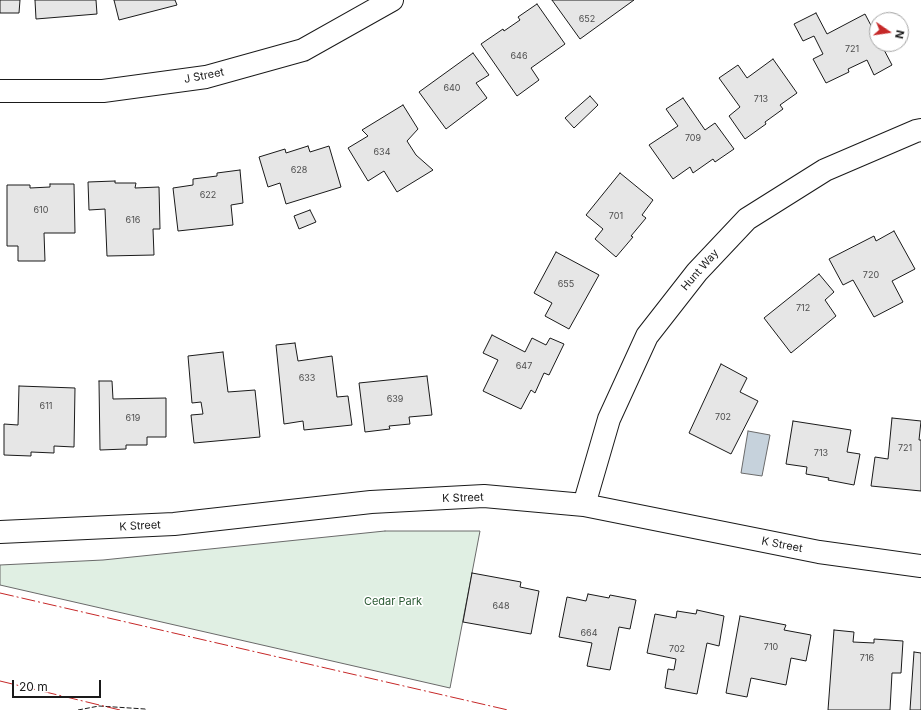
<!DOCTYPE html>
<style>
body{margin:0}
#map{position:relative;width:921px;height:710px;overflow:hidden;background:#fff;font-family:Inter,sans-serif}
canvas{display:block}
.north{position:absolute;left:869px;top:12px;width:40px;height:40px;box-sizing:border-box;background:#fff;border:1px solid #a3a3a3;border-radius:50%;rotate:103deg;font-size:11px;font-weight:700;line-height:16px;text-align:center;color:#1a1a1a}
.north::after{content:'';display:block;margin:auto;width:14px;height:18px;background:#c62828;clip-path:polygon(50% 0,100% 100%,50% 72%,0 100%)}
.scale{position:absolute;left:12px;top:680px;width:89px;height:18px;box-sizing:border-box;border:2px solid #1a1a1a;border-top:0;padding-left:5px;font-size:12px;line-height:14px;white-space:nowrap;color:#1a1a1a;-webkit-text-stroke:3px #fff;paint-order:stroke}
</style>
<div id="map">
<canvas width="921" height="710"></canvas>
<div class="north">N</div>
<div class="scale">20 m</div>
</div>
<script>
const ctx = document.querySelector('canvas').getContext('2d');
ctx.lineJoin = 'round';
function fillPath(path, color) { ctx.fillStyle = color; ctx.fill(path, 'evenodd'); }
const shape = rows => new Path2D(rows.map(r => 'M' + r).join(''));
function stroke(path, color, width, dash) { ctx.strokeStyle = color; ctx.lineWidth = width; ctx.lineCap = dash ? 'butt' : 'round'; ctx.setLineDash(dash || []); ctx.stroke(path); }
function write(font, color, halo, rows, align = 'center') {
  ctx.font = font + ' Inter,sans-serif'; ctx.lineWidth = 3; ctx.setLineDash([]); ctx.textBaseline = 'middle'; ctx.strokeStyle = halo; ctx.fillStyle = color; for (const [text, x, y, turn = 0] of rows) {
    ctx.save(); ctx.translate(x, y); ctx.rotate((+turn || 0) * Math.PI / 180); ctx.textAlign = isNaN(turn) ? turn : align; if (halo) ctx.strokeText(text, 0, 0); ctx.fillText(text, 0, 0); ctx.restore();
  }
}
const green = shape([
 [385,531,480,531,450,688,0,585,0,565,103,560,385,531]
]);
fillPath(green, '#e0efe3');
stroke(green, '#6a6a6a', 1);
const water = shape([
 [748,431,770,435,762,476,741,473,748,431]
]);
fillPath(water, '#c6d2dc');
stroke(water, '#6a6a6a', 1);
const building = shape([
 [0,0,20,0,19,13,0,13,0,0],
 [35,0,96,0,97,14,36,19,35,0],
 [114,0,175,0,177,5,119,20,114,0],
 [552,0,634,0,580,39,552,0],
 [537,4,565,44,531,68,539,80,517,96,481,44,503,29,504,31,520,20,518,17,537,4],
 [816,13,827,34,865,14,877,37,877,44,881,44,892,65,874,75,867,60,848,69,849,72,826,83,813,59,823,54,814,36,803,41,794,24,816,13],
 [473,53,489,75,476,83,487,98,446,129,419,92,473,53],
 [773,59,797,93,780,105,783,109,765,122,766,124,745,139,729,116,740,107,719,78,738,65,747,78,773,59],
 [590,96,598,105,574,128,565,118,590,96],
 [683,98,705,130,715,123,734,149,715,162,713,159,693,173,690,167,673,179,649,145,678,126,666,109,683,98],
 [403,105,418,129,407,141,416,155,433,170,397,192,384,171,368,181,348,148,368,136,362,130,403,105],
 [308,146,310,152,329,146,341,187,286,204,280,183,268,187,259,157,285,149,286,153,308,146],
 [240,170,243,203,231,205,233,225,178,231,173,188,193,185,193,179,217,176,217,173,240,170],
 [620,173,653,200,642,215,646,218,631,236,633,237,616,257,595,239,603,229,586,215,620,173],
 [115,181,115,183,136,183,135,188,159,187,160,229,153,229,154,255,107,256,105,209,89,210,88,182,115,181],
 [50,184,74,184,75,233,44,233,45,261,18,261,18,246,7,246,7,185,30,185,30,188,50,187,50,184],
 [310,210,316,222,299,229,294,216,310,210],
 [894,231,915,269,892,281,903,302,874,317,853,280,843,285,829,259,874,236,876,241,894,231],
 [556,252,599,275,569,329,545,316,552,303,534,293,556,252],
 [819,274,834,292,825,300,836,316,791,353,764,318,819,274],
 [492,335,525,352,532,338,546,345,550,338,564,344,549,375,544,373,535,393,531,390,521,409,483,391,498,360,483,353,492,335],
 [295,343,298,361,332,356,337,397,348,396,352,425,304,430,303,421,284,424,276,345,295,343],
 [223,352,228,392,255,390,260,437,194,443,191,415,203,414,201,402,192,403,188,356,223,352],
 [721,364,747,378,740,392,758,401,731,454,689,433,721,364],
 [427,376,432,415,409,417,410,424,389,426,390,429,365,432,359,383,427,376],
 [99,381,112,381,113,399,166,398,166,437,147,437,147,445,126,445,126,449,100,450,99,381],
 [19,386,75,388,74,447,54,446,54,453,31,452,31,456,4,455,4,424,18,425,19,386],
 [892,418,921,421,919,440,921,440,921,491,871,486,875,457,888,459,892,418],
 [793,421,851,430,847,452,860,454,854,485,828,480,829,478,806,474,807,467,786,464,793,421],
 [472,573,521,582,520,587,539,591,531,634,463,622,472,573],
 [588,594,609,598,610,595,636,600,630,629,619,627,610,670,587,666,592,643,559,637,567,597,586,601,588,594],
 [697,610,724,616,719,646,707,643,697,694,665,688,668,669,674,670,676,659,647,653,655,614,676,618,677,611,696,614,697,610],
 [740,616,786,625,784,630,811,635,806,661,791,658,786,685,751,678,747,697,726,693,740,616],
 [834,630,854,632,853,642,874,643,874,639,903,641,901,673,892,673,890,710,828,710,834,630],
 [914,652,921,653,921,710,910,710,914,652]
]);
fillPath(building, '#e6e6e6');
stroke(building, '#1a1a1a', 1);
const minor = shape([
 [584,505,609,419,647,336,697,272,747,219,825,170,916,131,921,130],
 [0,532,174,524,371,502,484,496,584,505,819,552,921,566]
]);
const tertiary = shape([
 [0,91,103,91,206,77,303,50,392,0]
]);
stroke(minor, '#1a1a1a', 24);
stroke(tertiary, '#1a1a1a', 24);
stroke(minor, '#fff', 22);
stroke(tertiary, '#fff', 22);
stroke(shape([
 [78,710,99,706,145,709,147,710]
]), '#1a1a1a', 1, [5, 2]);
stroke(shape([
 [0,593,508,710],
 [0,681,120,710]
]), '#c62828', 1, [14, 3, 2, 3]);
write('9px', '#4d4d4d', null, [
 ["652",587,19],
 ["721",852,49],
 ["646",519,56],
 ["640",452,88],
 ["713",761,99],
 ["709",693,138],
 ["634",382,152],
 ["628",299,170],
 ["622",208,195],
 ["610",41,210],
 ["701",616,216],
 ["616",133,220],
 ["720",871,275],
 ["655",566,284],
 ["712",803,308],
 ["647",524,366],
 ["633",307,378],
 ["639",395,399],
 ["611",46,406],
 ["702",723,417],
 ["619",133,418],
 ["721",905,448],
 ["713",821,453],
 ["648",501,606],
 ["664",589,633],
 ["710",771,647],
 ["702",677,649],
 ["716",867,658]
]);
write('11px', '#1a1a1a', '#fff', [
 ["J Street",204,76,-11],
 ["Hunt Way",700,270,-49],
 ["K Street",463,498,-2],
 ["K Street",140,526,-3],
 ["K Street",782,545,11]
]);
write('11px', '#2b5a34', '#fff', [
 ["Cedar Park",393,602]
]);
</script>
